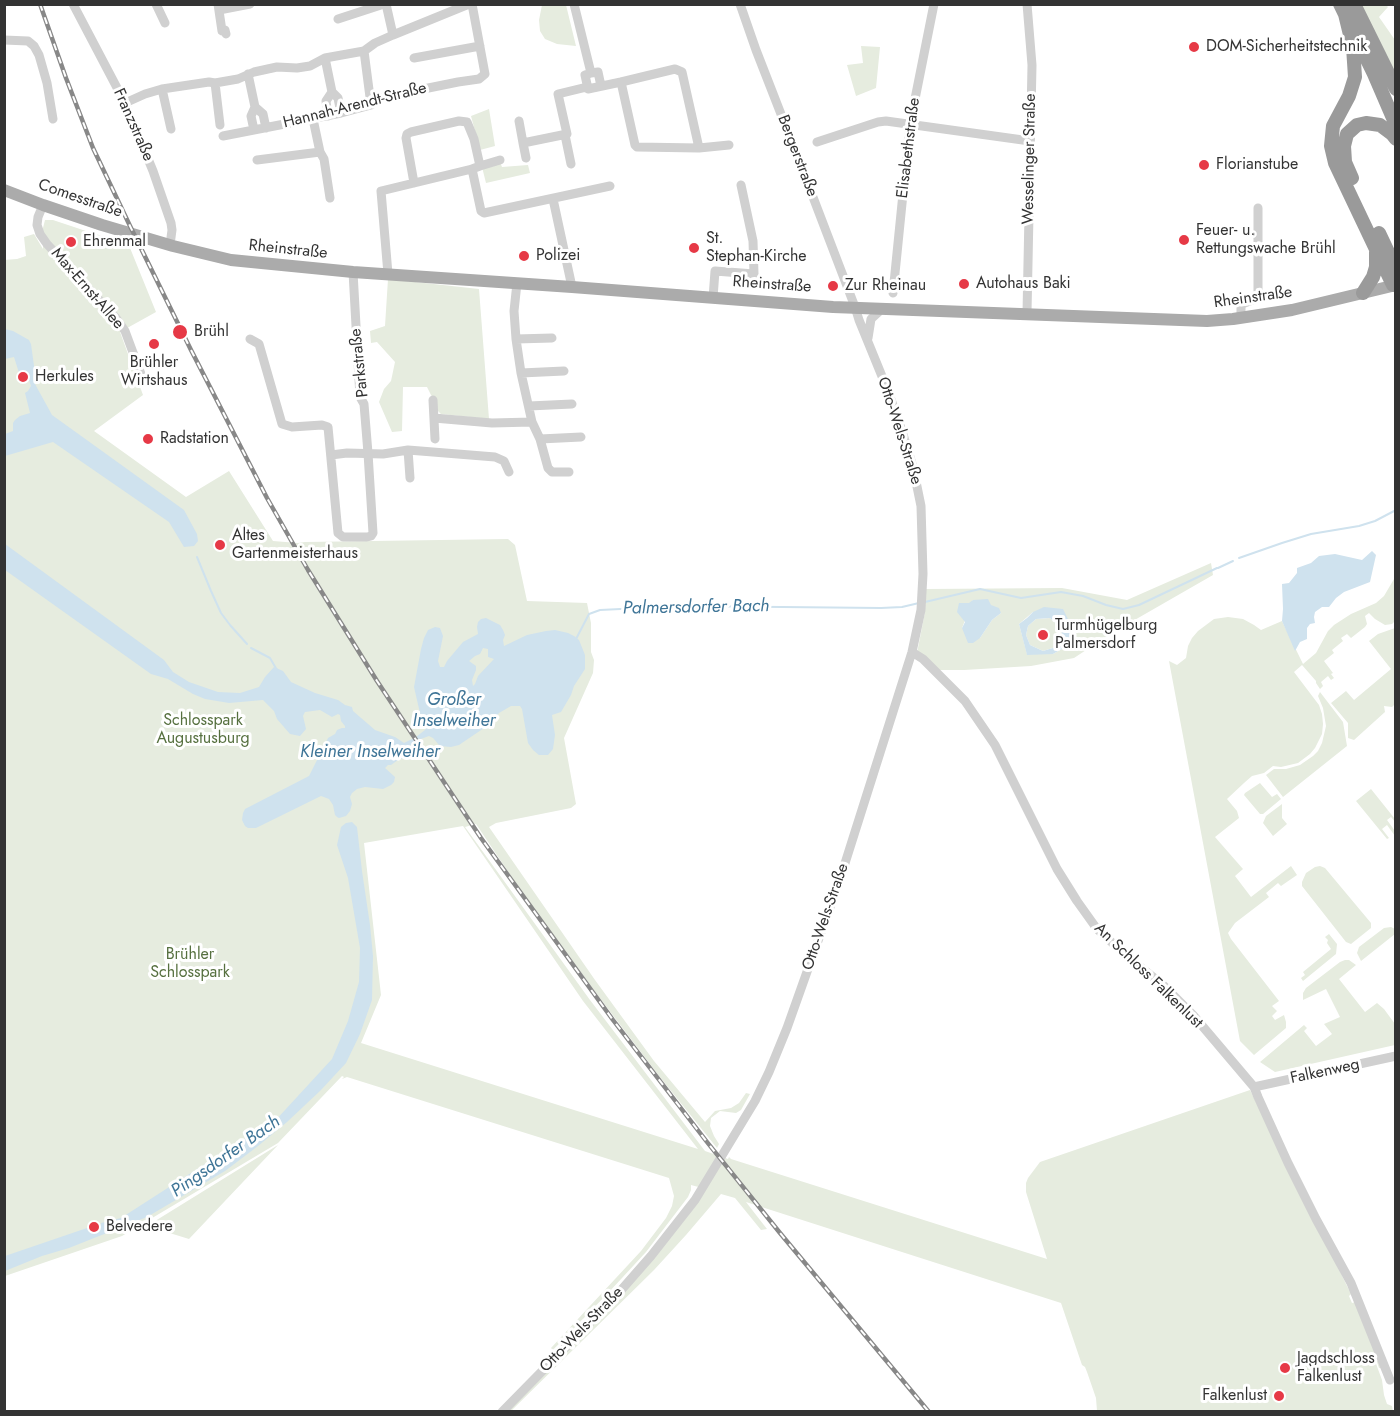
<!DOCTYPE html>
<meta charset="utf-8">
<style>
body{margin:0}
#map{position:relative;width:1400px;height:1416px;overflow:hidden;background:#fff;font-family:Jost,sans-serif}
canvas{display:block}
.frame{position:absolute;inset:0;border:6px solid #333;pointer-events:none}
</style>
<div id="map">
<canvas width="1400" height="1416"></canvas>
<div class="frame"></div>
</div>
<script>
const ctx = document.querySelector('canvas').getContext('2d');
ctx.lineJoin = 'round';
function fillPath(path, color) { ctx.fillStyle = color; ctx.fill(path, 'evenodd'); }
const shape = rows => new Path2D(rows.map(r => 'M' + r).join(''));
function stroke(path, color, width, dash) { ctx.strokeStyle = color; ctx.lineWidth = width; ctx.lineCap = dash ? 'butt' : 'round'; ctx.setLineDash(dash || []); ctx.stroke(path); }
function write(font, color, halo, rows, align = 'center') {
  ctx.font = font + ' Jost,sans-serif'; ctx.lineWidth = 6; ctx.setLineDash([]); ctx.textBaseline = 'middle'; ctx.strokeStyle = halo; ctx.fillStyle = color; for (const [text, x, y, turn = 0] of rows) {
    ctx.save(); ctx.translate(x, y); ctx.rotate((+turn || 0) * Math.PI / 180); ctx.textAlign = isNaN(turn) ? turn : align; if (halo) ctx.strokeText(text, 0, 0); ctx.fillText(text, 0, 0); ctx.restore();
  }
}
fillPath(shape([
 [542,5,566,5,576,46,557,44,545,39,540,31,539,20],
 [1360,5,1386,5,1388,7,1379,17,1395,40,1395,78],
 [861,46,880,47,876,88,856,96,847,65,863,63],
 [489,109,495,146,480,150,471,116],
 [500,162,502,167,528,165,530,173,486,183,482,167],
 [45,220,53,220,92,233,128,243,156,312,120,332,143,395,94,431,186,497,229,471,273,541,298,543,305,542,508,539,515,545,527,601,587,603,591,623,591,652,594,660,593,673,564,738,576,804,571,808,496,823,489,827,595,980,654,1061,705,1122,715,1111,731,1108,739,1103,746,1093,750,1094,741,1110,736,1113,720,1111,711,1118,710,1126,714,1136,719,1144,717,1148,659,1076,596,993,519,888,476,824,465,827,590,1000,705,1151,728,1159,729,1157,731,1159,1047,1259,1026,1192,1026,1183,1028,1178,1040,1162,1250,1090,1351,1294,1349,1296,1352,1303,1355,1302,1382,1368,1379,1368,1377,1362,1375,1361,1382,1380,1384,1395,1387,1404,1392,1406,1393,1411,1097,1411,1096,1398,1087,1372,1085,1367,1082,1365,1061,1303,746,1202,767,1229,761,1230,735,1198,721,1194,686,1235,654,1270,511,1411,507,1411,706,1189,691,1185,691,1190,688,1197,646,1252,610,1291,553,1350,551,1348,641,1251,666,1218,672,1206,674,1196,669,1178,347,1077,342,1079,344,1077,342,1076,278,1143,122,1236,5,1276,4,260,17,259,26,256,24,237,34,234,43,249,43,228],
 [463,826,583,1001,698,1149,361,1043,381,995,364,843],
 [388,279,479,289,489,419,441,414,438,411,436,402,431,395,427,387,403,387,402,431,392,432,379,402,384,389,391,381,395,362,377,342,371,343,370,331,385,326],
 [1211,563,1213,575,1112,633,1074,658,1031,666,964,670,934,670,917,653,925,612,926,589,1062,588,1127,600],
 [973,600,1001,613,992,620,980,638,962,628],
 [1033,612,1069,621,1071,637,1067,646,1053,654,1027,654,1019,624],
 [1395,571,1395,621,1392,624,1385,625,1375,619,1369,613,1365,616,1367,624,1365,627,1351,638,1347,634,1341,638,1343,641,1332,650,1334,653,1324,661,1333,673,1331,674,1334,678,1331,680,1328,676,1321,682,1323,686,1320,689,1316,683,1316,681,1302,665,1294,672,1319,705,1322,714,1323,724,1322,734,1315,748,1310,754,1298,763,1281,767,1273,766,1264,773,1252,776,1244,783,1227,799,1237,811,1239,818,1215,837,1243,869,1235,876,1251,897,1291,866,1297,875,1281,886,1278,883,1266,893,1269,897,1235,923,1228,933,1231,939,1279,1001,1272,1006,1277,1011,1272,1016,1275,1020,1284,1015,1286,1022,1286,1028,1254,1055,1240,1041,1169,661,1177,665,1186,658,1188,646,1192,638,1198,631,1214,619,1228,617,1243,619,1254,625,1261,630,1282,621,1303,664,1316,653,1328,631,1334,625,1351,614,1376,603,1384,596,1394,579],
 [1050,618,1062,629,1061,640,1056,647,1043,651,1030,645,1026,635,1028,626,1036,619],
 [1395,628,1395,704,1392,707,1384,706,1385,712,1354,740,1348,738,1348,723,1331,703,1346,691,1354,700,1391,669,1369,641,1378,634],
 [1320,692,1343,722,1347,746,1283,797,1266,775,1274,769,1286,769,1300,765,1313,756,1318,751,1322,743,1326,726,1323,708,1318,696],
 [1260,783,1272,797,1277,794,1281,799,1263,814,1260,814,1244,795,1245,793],
 [1371,789,1395,819,1395,822,1391,817,1387,820,1395,831,1395,836,1387,825,1382,829,1389,838,1387,839,1356,801],
 [1282,804,1282,818,1287,824,1273,836,1263,823,1266,816],
 [1320,866,1325,868,1371,923,1371,928,1351,944,1346,942,1302,886,1302,882,1306,873,1315,867],
 [1391,927,1395,929,1395,934,1361,961,1357,953,1359,947,1384,928],
 [1329,934,1337,944,1336,954,1303,981,1301,978,1305,975,1303,972,1331,949,1327,943,1328,940,1325,937],
 [1345,960,1349,960,1356,965,1339,979,1365,1012,1377,1003,1384,1009,1395,1024,1395,1045,1275,1072,1260,1062,1304,1025,1307,1028,1304,1031,1316,1046,1332,1034,1324,1024,1340,1017,1326,989,1303,1000,1303,993,1306,988,1340,962],
 [278,1145,189,1239,147,1226]
]), '#e6ecdf');
fillPath(shape([
 [5,329,13,331,29,340,31,344,35,373,33,377,35,384,52,415,184,510,197,534,198,541,194,546,184,547,169,522,53,442,5,456,5,434,13,431,13,423,15,420,20,416,30,413,25,393,28,391,31,386,28,377,24,376,22,377,20,376,14,357,5,359],
 [5,544,164,660,173,672,189,682,218,692,240,693,259,687,265,677,274,667,283,671,291,682,315,693,338,700,345,705,352,707,353,711,375,730,395,737,404,743,416,737,425,730,426,728,420,713,414,687,421,649,424,638,428,630,435,627,440,628,443,636,438,661,440,667,444,667,447,661,463,642,478,634,477,627,478,622,481,619,486,618,500,625,503,630,505,635,503,640,504,646,527,635,546,631,555,630,568,633,574,636,579,640,585,655,585,669,574,686,571,695,561,712,552,715,555,735,553,749,548,755,539,755,533,750,528,743,522,709,520,706,511,706,499,713,487,726,459,745,451,747,440,746,433,738,429,736,418,740,407,748,406,754,403,758,398,760,391,765,388,765,385,768,395,777,394,782,391,785,383,789,365,787,357,789,352,793,350,797,352,804,350,811,346,816,339,818,337,817,335,815,333,805,329,799,321,796,256,828,248,828,245,826,242,820,243,813,245,809,309,776,328,738,335,734,337,730,342,728,345,728,345,726,341,721,340,715,338,714,332,717,320,710,305,712,303,716,306,729,300,736,290,734,277,719,274,711,263,700,229,703,205,699,193,694,168,679,151,674,5,570],
 [483,648,488,649,488,657,494,659,478,676,475,684,473,686,472,680,476,670,476,666,469,661,475,656,480,654],
 [1372,551,1376,555,1370,582,1344,592,1336,598,1329,607,1322,607,1315,612,1314,617,1315,623,1310,624,1307,628,1307,639,1300,642,1295,651,1282,621,1283,609,1282,584,1289,583,1297,573,1297,568,1311,563,1319,556,1335,554,1362,560],
 [988,599,991,605,999,608,1001,613,992,620,980,638,973,643,968,643,962,628,965,622,957,612,959,603,969,603,973,600],
 [1044,607,1063,609,1069,621,1071,637,1067,646,1053,654,1027,655,1019,624,1027,618,1033,612],
 [1050,618,1062,629,1061,640,1056,647,1043,651,1030,645,1026,635,1028,626,1036,619],
 [352,822,357,827,362,871,370,925,373,956,372,1000,360,1034,346,1063,321,1090,287,1122,258,1146,225,1171,147,1217,69,1248,42,1256,5,1271,5,1256,87,1228,90,1232,96,1232,100,1228,101,1223,121,1218,247,1137,274,1122,332,1059,348,1021,359,982,360,948,348,878,337,845,341,827,346,823]
]), '#cfe2ee');
stroke(shape([
 [197,557,211,591,221,613,230,625,247,644],
 [1239,558,1282,543,1311,534,1359,526,1375,521,1396,510],
 [1218,568,1233,561],
 [925,602,980,589,1021,598,1061,592,1083,596,1106,605,1123,609,1139,605,1217,568],
 [576,639,589,614,600,610,682,606,881,608,902,607,919,603],
 [251,648,270,658,277,670]
]), '#cfe2ee', 2);
stroke(shape([
 [73,4,125,103,153,171,171,223,172,230,170,245],
 [156,4,165,23],
 [218,4,222,31,225,30,226,34],
 [386,4,393,35],
 [574,4,591,73,598,72,601,86],
 [1027,4,1032,65,1027,313],
 [219,10,250,4],
 [338,19,384,4],
 [4,40,28,41,34,46,39,55,47,83,53,119],
 [325,58,332,92,326,101,328,116],
 [414,58,480,46],
 [591,73,585,75,588,89,621,82,635,145,637,147,699,148,729,145],
 [248,74,255,107,251,116,254,130],
 [621,82,675,69,682,72,699,148],
 [215,83,220,125],
 [162,89,171,129],
 [332,92,338,98,341,113],
 [125,103,145,94,162,89,209,82,215,83,238,79,254,72,277,67,297,68,310,66,325,58,364,51],
 [371,105,364,51,375,43,393,35,469,4],
 [255,107,263,114,266,128],
 [313,119,320,152,324,159,330,198],
 [519,121,523,143,567,134,558,94,587,87],
 [565,135,571,164],
 [223,136,341,113,371,105,378,99,384,97,458,82,479,79,485,74,472,4],
 [817,142,878,122,886,121,1030,141],
 [523,143,526,158],
 [257,160,320,152],
 [480,166,500,160],
 [414,183,406,138,407,134,411,132,459,121,467,122,474,139,480,166,472,169],
 [553,199,572,287],
 [43,205,38,217,37,225,40,234,47,244,116,318,125,331,141,374],
 [388,274,381,191,472,169,481,211,484,213,610,186],
 [517,283,514,311,516,339,521,373,532,422,540,439,548,468,552,472,569,472],
 [893,293,910,124,934,4],
 [713,298,715,271,754,274,753,241,741,185],
 [1241,318,1241,307,1242,304,1255,299,1258,294,1258,208],
 [868,338,871,319,883,308],
 [250,339,259,344,282,424,292,427,322,425,328,427,338,533,343,537,367,537,371,536,373,533,368,453,364,404,360,397,353,272],
 [516,339,552,338],
 [521,373,564,371],
 [433,400,435,439],
 [529,406,572,404],
 [434,418,492,423,532,422],
 [540,439,581,437],
 [408,450,410,478],
 [331,455,347,453,383,454,408,450,495,457,504,461,509,472],
 [912,652,923,659,965,701,995,745,1057,869,1077,901,1097,929,1129,958,1162,984,1193,1015,1254,1087,1258,1097,1288,1163,1316,1219,1351,1283,1390,1380],
 [1254,1087,1396,1056],
 [502,1412,616,1296,651,1256,695,1200,755,1101,769,1072,787,1028,840,879,912,652,921,610,923,574,921,506,913,467,902,431,888,391,859,320,855,307,795,150,756,50,740,4]
]), '#d0d0d0', 9);
stroke(shape([
 [4,190,43,205,102,225,173,246,231,260,353,272,572,287,833,307,1207,321,1233,319,1292,310,1396,285]
]), '#ababab', 12);
stroke(shape([
 [1340,4,1374,74,1396,125],
 [1354,4,1396,89],
 [1345,14,1353,47,1355,77,1349,96,1333,126,1331,146,1335,163,1393,285],
 [1352,178,1345,162,1344,146,1347,134,1357,125,1366,123,1380,125,1392,134,1396,139],
 [1379,233,1396,269],
 [1363,293,1373,277,1376,267,1376,252]
]), '#9a9a9a', 14);
const rail = shape([
 [40,4,66,78,93,148,130,226,191,350,267,498,308,570,377,681,481,838,613,1020,707,1142,780,1233,929,1412]
]);
stroke(rail, '#888', 4.5);
stroke(rail, '#fff', 2, [7]);
for (const [x, y, r, color] of [
 [1194,47,6,"#e63946"],
 [1204,165,6,"#e63946"],
 [1184,240,6,"#e63946"],
 [71,242,6,"#e63946"],
 [694,248,6,"#e63946"],
 [524,256,6,"#e63946"],
 [964,284,6,"#e63946"],
 [833,286,6,"#e63946"],
 [180,332,8,"#e63946"],
 [154,344,6,"#e63946"],
 [23,377,6,"#e63946"],
 [148,439,6,"#e63946"],
 [220,545,6,"#e63946"],
 [1043,635,6,"#e63946"],
 [94,1227,6,"#e63946"],
 [1285,1368,6,"#e63946"],
 [1279,1396,6,"#e63946"]
]) { const dot = new Path2D(); dot.arc(x, y, r, 0, 2 * Math.PI); ctx.fillStyle = color; ctx.fill(dot); stroke(dot, '#fff', 2); }
write('16px', '#333', '#fff', [
 ["DOM-Sicherheitstechnik",1206,47],
 ["Florianstube",1216,165],
 ["Feuer- u.",1196,231],
 ["Rettungswache Brühl",1196,249],
 ["St.",706,239],
 ["Stephan-Kirche",706,257],
 ["Ehrenmal",83,242],
 ["Polizei",536,256],
 ["Autohaus Baki",976,284],
 ["Zur Rheinau",845,286],
 ["Brühl",194,332],
 ["Brühler",154,363,"center"],
 ["Wirtshaus",154,381,"center"],
 ["Herkules",35,377],
 ["Radstation",160,439],
 ["Altes",232,536],
 ["Gartenmeisterhaus",232,554],
 ["Turmhügelburg",1055,626],
 ["Palmersdorf",1055,644],
 ["Belvedere",106,1227],
 ["Jagdschloss",1297,1359],
 ["Falkenlust",1297,1377],
 ["Falkenlust",1267,1396,"right"]
], 'left');
write('16px', '#333', '#fff', [
 ["Hannah-Arendt-Straße",355,106,-14],
 ["Franzstraße",133,125,66],
 ["Elisabethstraße",909,148,-83],
 ["Bergerstraße",797,156,69],
 ["Wesselinger Straße",1030,159,-89],
 ["Comesstraße",80,199,19],
 ["Rheinstraße",288,250,6],
 ["Rheinstraße",772,285,4],
 ["Max-Ernst-Allee",87,289,49],
 ["Rheinstraße",1253,298,-8],
 ["Parkstraße",360,363,-96],
 ["Otto-Wels-Straße",899,431,72],
 ["Otto-Wels-Straße",826,917,-71],
 ["An Schloss Falkenlust",1148,976,44],
 ["Falkenweg",1325,1072,-12],
 ["Otto-Wels-Straße",582,1330,-46]
]);
write('16px', '#56703f', '#fff', [
 ["Schlosspark",203,721],
 ["Augustusburg",203,739],
 ["Brühler",190,955],
 ["Schlosspark",190,973]
]);
write('italic 18px', '#3f7597', '#fff', [
 ["Palmersdorfer Bach",696,608,-1],
 ["Großer",454,701],
 ["Inselweiher",454,722],
 ["Kleiner Inselweiher",370,753],
 ["Pingsdorfer Bach",226,1157,-35]
]);
</script>
